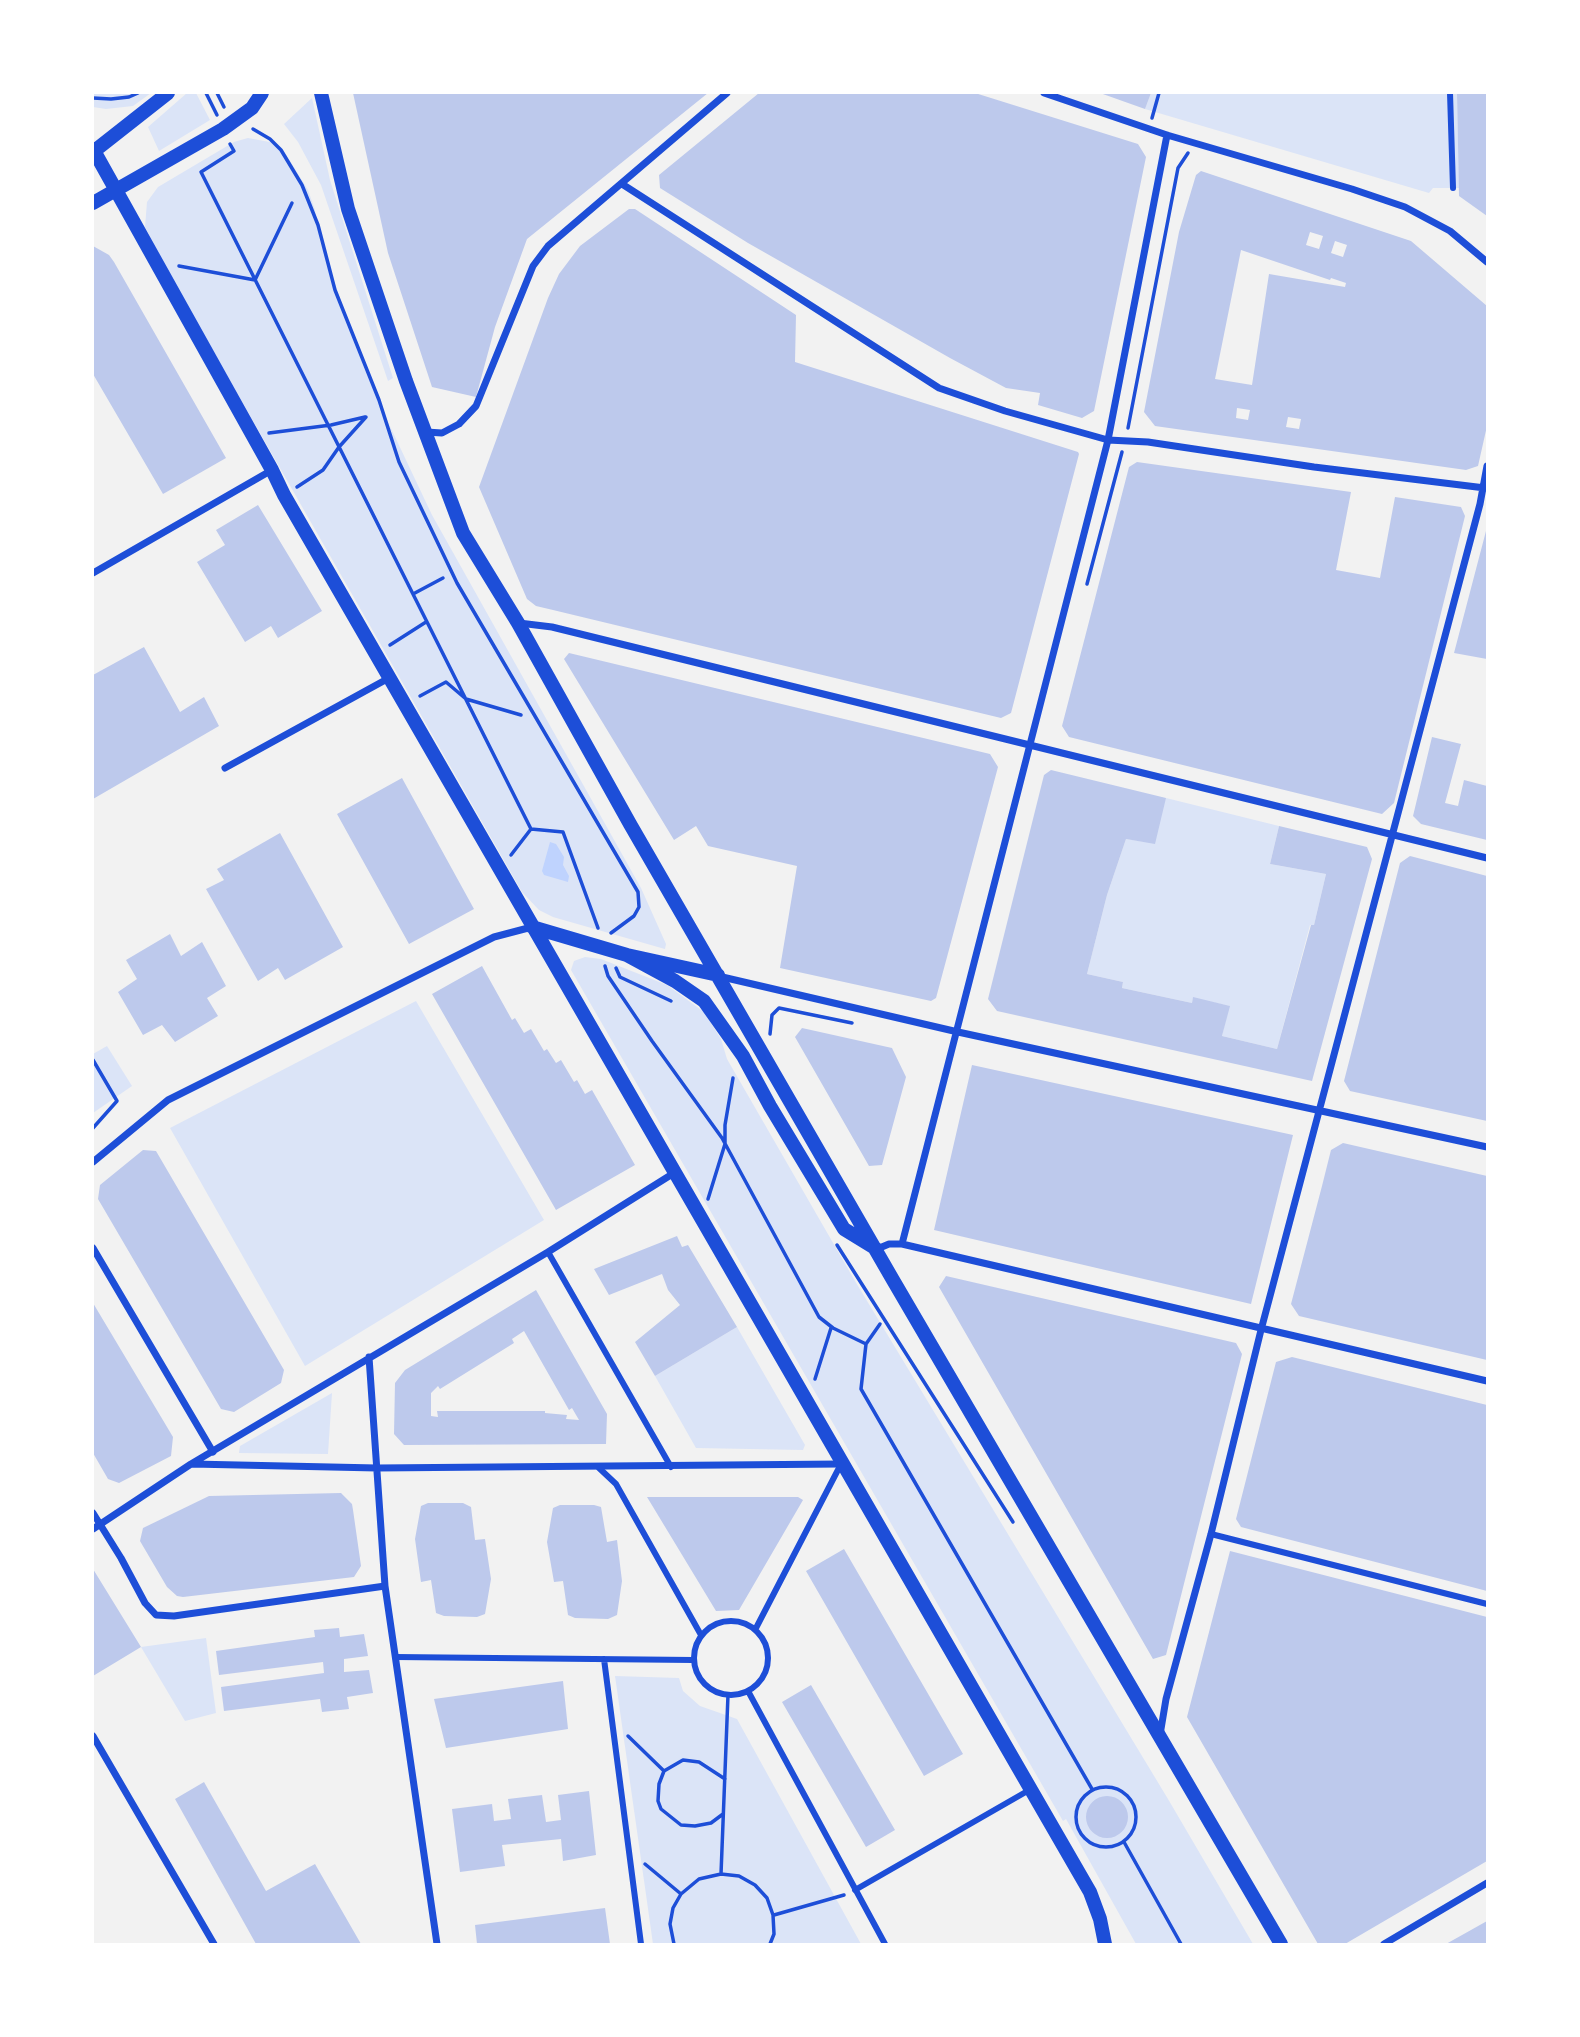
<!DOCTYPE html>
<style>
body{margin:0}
#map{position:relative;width:1580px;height:2037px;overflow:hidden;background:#f2f2f2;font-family:"DM Sans",sans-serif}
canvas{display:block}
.frame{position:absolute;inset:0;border:94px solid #fff;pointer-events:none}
</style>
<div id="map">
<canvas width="1580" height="2037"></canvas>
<div class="frame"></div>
</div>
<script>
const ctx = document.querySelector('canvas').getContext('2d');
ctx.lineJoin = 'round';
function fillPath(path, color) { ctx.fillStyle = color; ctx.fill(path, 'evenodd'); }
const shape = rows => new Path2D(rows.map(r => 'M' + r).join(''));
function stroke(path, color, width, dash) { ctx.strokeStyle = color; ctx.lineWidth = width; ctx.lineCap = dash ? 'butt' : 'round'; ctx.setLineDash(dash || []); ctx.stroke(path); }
fillPath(shape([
 [93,93,151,93,133,106,106,109,93,107],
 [187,93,196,93,210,120,159,151,148,127],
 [1151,93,1457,93,1459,188,1433,188,1429,193,1145,109],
 [312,98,330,180,393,378,388,381,321,185,298,142,284,124],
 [248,138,275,143,282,148,308,190,315,210,320,241,365,370,388,422,432,515,641,888,666,944,665,949,553,917,539,910,522,892,176,286,145,227,147,202,158,187,234,142],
 [1166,798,1279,826,1270,864,1326,874,1314,925,1310,925,1277,1049,1222,1036,1229,1006,1193,998,1192,1003,1122,988,1123,982,1087,974,1107,895,1126,839,1146,842],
 [585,957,601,959,667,985,704,1012,721,1039,727,1059,855,1281,1168,1799,1253,1944,1136,1944,1066,1819,1063,1821,571,970,574,961],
 [416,1001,544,1220,305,1366,170,1128],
 [107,1046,132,1086,93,1113,93,1054],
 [737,1327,805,1445,803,1450,696,1448,655,1376],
 [332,1393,328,1454,239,1453,240,1446],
 [206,1638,216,1713,185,1721,141,1647],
 [615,1676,679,1678,683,1691,700,1706,737,1719,861,1944,653,1944]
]), '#dbe4f7');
fillPath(shape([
 [550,842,556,844,564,857,563,865,569,876,568,882,544,875,542,871]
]), '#bfd3fe');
fillPath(shape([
 [353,93,708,93,527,239,495,327,476,397,432,387,388,253],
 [759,93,975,93,1138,144,1146,157,1094,411,1082,418,1038,405,1040,393,1006,388,950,358,748,243,660,188,659,175],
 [1100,93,1151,93,1145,109],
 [1457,93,1487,93,1487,216,1459,196],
 [1201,171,1411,241,1487,306,1487,426,1478,466,1466,470,1155,426,1144,412,1179,232,1196,175],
 [1310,232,1323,236,1319,249,1306,245],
 [1335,241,1347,245,1343,257,1331,253],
 [1241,250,1330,280,1331,278,1346,283,1345,287,1269,274,1252,385,1215,379],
 [1237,408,1250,410,1248,420,1236,418],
 [1288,417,1301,419,1299,429,1286,427],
 [629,209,635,209,796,315,795,362,1078,452,1079,454,1011,713,1001,718,553,610,536,606,527,599,479,487,548,298,559,274,580,246],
 [93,246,109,255,114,262,226,458,163,494,93,374],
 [1137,462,1351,492,1336,570,1380,578,1395,497,1461,507,1465,516,1394,803,1382,814,1069,737,1062,726,1129,467],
 [258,505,322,611,278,638,271,626,245,642,197,562,225,545,216,530],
 [1486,531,1487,531,1487,659,1454,653],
 [144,647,180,712,204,697,219,726,93,799,93,675],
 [569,653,990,754,998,767,936,998,931,1001,780,968,797,866,708,846,696,826,674,840,564,659],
 [1432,737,1461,744,1445,803,1458,806,1464,780,1487,786,1487,840,1421,824,1413,816],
 [1051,770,1166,798,1155,844,1126,839,1107,895,1087,974,1123,982,1122,988,1192,1003,1193,997,1230,1006,1222,1036,1277,1049,1311,925,1314,925,1326,874,1270,864,1279,826,1367,847,1372,859,1312,1081,997,1011,988,999,1044,775],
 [402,778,474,909,409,944,337,814],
 [280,833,343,947,285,980,278,968,258,981,206,889,224,880,217,869],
 [1410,856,1487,876,1487,1121,1350,1091,1344,1081,1400,863],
 [170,934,181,956,202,942,226,986,207,998,218,1016,175,1042,162,1025,143,1035,118,992,137,979,126,960],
 [482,966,512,1020,515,1018,524,1033,531,1029,544,1051,547,1049,556,1063,561,1060,574,1082,577,1080,585,1094,592,1090,635,1165,556,1210,432,994],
 [802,1028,892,1048,906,1077,882,1165,869,1166,795,1037],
 [972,1065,1293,1135,1251,1304,934,1230],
 [1343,1143,1487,1176,1487,1360,1299,1316,1291,1304,1322,1186,1331,1150],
 [143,1150,156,1151,284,1370,281,1383,234,1412,221,1409,98,1199,100,1185],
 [677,1236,682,1247,688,1245,737,1327,655,1376,635,1342,680,1305,668,1290,662,1274,609,1295,594,1269],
 [946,1276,1236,1343,1242,1354,1166,1655,1153,1659,939,1287],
 [536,1290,607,1414,606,1444,404,1445,394,1434,395,1383,405,1370],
 [524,1331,569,1410,572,1408,579,1420,566,1419,567,1415,545,1413,545,1411,437,1411,438,1417,431,1416,431,1393,438,1386,440,1389,514,1343,512,1339],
 [93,1303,173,1437,171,1456,119,1483,108,1479,93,1453],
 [1292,1357,1487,1405,1487,1591,1241,1527,1236,1519,1276,1362],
 [341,1493,352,1504,353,1510,361,1566,354,1577,183,1597,177,1596,167,1587,140,1541,143,1528,209,1496],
 [647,1497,798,1497,803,1500,739,1610,716,1611],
 [428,1503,463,1503,471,1507,475,1540,485,1539,491,1579,485,1614,477,1617,444,1616,436,1613,431,1580,421,1582,415,1539,421,1506],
 [560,1505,594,1505,601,1507,607,1542,617,1540,622,1581,617,1615,608,1619,575,1618,568,1615,563,1581,554,1582,547,1542,553,1508],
 [844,1549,963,1754,924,1776,806,1571],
 [1230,1551,1487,1617,1487,1861,1345,1944,1318,1944,1187,1717],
 [93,1569,141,1647,93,1676],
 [339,1628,340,1637,364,1634,368,1656,344,1659,344,1672,369,1670,373,1693,347,1697,349,1709,322,1712,320,1699,224,1711,221,1687,324,1673,323,1662,219,1675,216,1651,315,1637,314,1630],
 [563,1681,568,1729,446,1748,434,1699],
 [811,1685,895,1830,866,1847,782,1702],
 [204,1782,266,1891,315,1864,361,1944,256,1944,175,1799],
 [589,1791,596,1855,563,1861,561,1839,502,1845,505,1866,460,1872,452,1809,492,1804,494,1821,511,1819,508,1799,542,1795,546,1822,561,1820,558,1795],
 '1086 1817a21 21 0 1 1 42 0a21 21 0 1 1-42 0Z',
 [605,1908,610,1944,477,1944,475,1925],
 [1487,1921,1487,1944,1446,1944,1471,1930]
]), '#bdc9ec');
stroke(shape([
 [206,93,217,115],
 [217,93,224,107],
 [93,98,111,99,129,97,138,93],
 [1152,118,1159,93],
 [253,129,270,139,281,150,302,185,318,225,335,290,379,400,399,462,457,583,638,892,639,907,634,916,611,933],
 [230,144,234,151,201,172,531,829,563,832,598,928],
 [179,266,255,280,292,203],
 [1128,428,1178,168,1188,153],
 [269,433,331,425,365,417],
 [297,487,323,470,339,447,366,417],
 [1087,584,1122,452],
 [413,594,443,578],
 [390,645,426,622],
 [420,696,446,682,466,699,521,715],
 [511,855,531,829],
 [605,966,608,976,652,1041,722,1138,819,1317,833,1328,866,1344,861,1389,1092,1789],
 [616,968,620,977,671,1001],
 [770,1034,772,1015,779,1008,852,1023],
 [93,1060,117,1101,93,1128],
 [708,1199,725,1144,725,1125,733,1078],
 [837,1245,1013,1522],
 [866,1344,880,1324],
 [815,1379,831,1328],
 [628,1736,664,1771],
 '1076 1817a30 30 0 1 1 60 0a30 30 0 1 1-60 0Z',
 [723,1814,711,1823,695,1826,681,1825,661,1809,658,1801,659,1784,664,1771,683,1760,699,1762,725,1779],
 [1124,1842,1181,1944],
 [645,1864,681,1894],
 [721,1874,728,1695],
 [774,1915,844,1895],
 [674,1944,670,1924,673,1908,681,1894,699,1879,721,1874,739,1876,755,1885,767,1898,773,1915,774,1934,770,1944]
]), '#1d4ed8', 3.5);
stroke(shape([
 [1450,93,1453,188],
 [548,1252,671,1467],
 [599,1468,616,1484,701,1635],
 [1211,1534,1487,1604],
 '694 1658a37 37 0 1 1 74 0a37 37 0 1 1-74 0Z',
 [755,1630,841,1464],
 [395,1657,693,1660],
 [604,1659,641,1944],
 [748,1691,885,1944],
 [855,1890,1031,1789]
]), '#1d4ed8', 6);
stroke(shape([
 [1044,93,1167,135,1352,189,1405,207,1450,231,1487,262],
 [622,184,939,388,1005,411,1108,440,1148,442,1314,467,1485,488],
 [426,432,442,433,459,424,476,406,533,266,548,246,727,93],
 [93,573,272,470],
 [519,623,552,627,1487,858],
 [225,768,389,678],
 [718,976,958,1032,1487,1147],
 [93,1162,168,1100,494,937,532,927],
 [902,1244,1108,440,1167,135],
 [93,1248,213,1452],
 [877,1249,889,1244,902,1244,1487,1381],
 [369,1357,385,1586,437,1944],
 [192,1464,377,1468,841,1464],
 [93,1513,121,1558,145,1603,156,1615,174,1616,385,1586],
 [93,1529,191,1464,548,1252,674,1173],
 [1160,1735,1166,1699,1211,1534,1261,1330,1480,504,1487,466],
 [93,1736,214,1944],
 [1384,1944,1487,1883]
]), '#1d4ed8', 7);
stroke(shape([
 [321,93,348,209,406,381,463,533,518,623,630,824,893,1280,1281,1944],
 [93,149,272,470,284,495,1090,1892,1100,1919,1105,1944],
 [93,152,168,93],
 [93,203,223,129,252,108,262,93],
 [532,927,627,955,718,975],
 [627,955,675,981,704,1001,743,1056,770,1106,844,1229,875,1248]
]), '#1d4ed8', 14);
</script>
